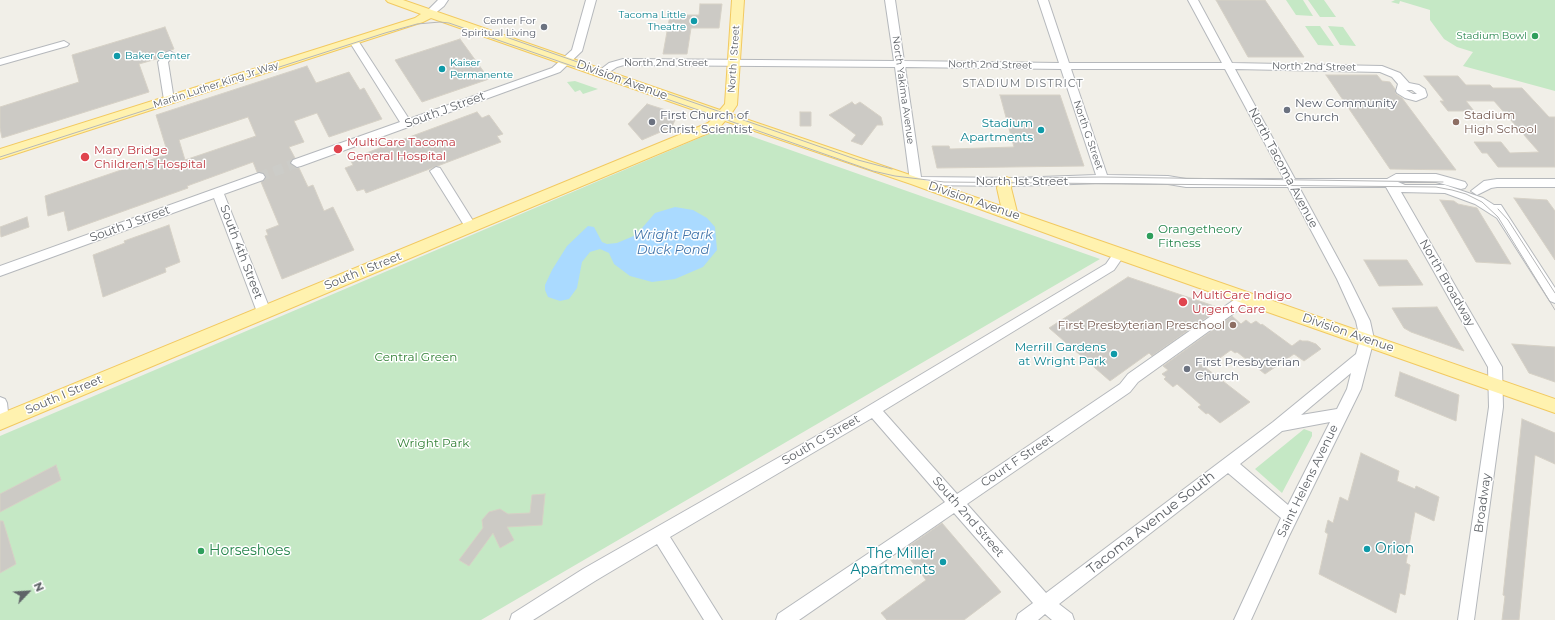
<!DOCTYPE html>
<style>
body{margin:0}
#map{position:relative;width:1555px;height:620px;overflow:hidden;background:#f1efe8;font-family:Montserrat,sans-serif}
canvas{display:block}
.north{position:absolute;left:8px;top:572px;width:40px;height:40px;-webkit-text-stroke:3px #fff;paint-order:stroke;rotate:65deg;font-size:11px;font-weight:700;line-height:16px;text-align:center;color:#5f6368}
.north::after{content:'';display:block;margin:auto;width:14px;height:18px;background:#5f6368;clip-path:polygon(50% 0,100% 100%,50% 72%,0 100%)}
</style>
<div id="map">
<canvas width="1555" height="620"></canvas>
<div class="north">N</div>
</div>
<script>
const ctx = document.querySelector('canvas').getContext('2d');
ctx.lineJoin = 'round';
function fillPath(path, color) { ctx.fillStyle = color; ctx.fill(path, 'evenodd'); }
const shape = rows => new Path2D(rows.map(r => 'M' + r).join(''));
function stroke(path, color, width, dash) { ctx.strokeStyle = color; ctx.lineWidth = width; ctx.lineCap = dash ? 'butt' : 'round'; ctx.setLineDash(dash || []); ctx.stroke(path); }
function write(font, color, halo, rows, align = 'center') {
  ctx.font = font + ' Montserrat,sans-serif'; ctx.lineWidth = 3; ctx.setLineDash([]); ctx.textBaseline = 'middle'; ctx.strokeStyle = halo; ctx.fillStyle = color; for (const [text, x, y, turn = 0] of rows) {
    ctx.save(); ctx.translate(x, y); ctx.rotate((+turn || 0) * Math.PI / 180); ctx.textAlign = isNaN(turn) ? turn : align; if (halo) ctx.strokeText(text, 0, 0); ctx.fillText(text, 0, 0); ctx.restore();
  }
}
fillPath(shape([
 [1286,0,1303,0,1313,16,1296,15],
 [1308,0,1324,0,1336,17,1320,17],
 [1395,0,1555,0,1555,91,1463,66,1473,52,1457,47,1444,39,1430,20,1430,10,1400,1,1399,4,1391,2],
 [1305,26,1320,26,1334,46,1318,45],
 [1328,26,1343,27,1356,46,1340,45],
 [575,81,598,89,583,94,580,90,575,92,567,82],
 [725,127,1100,259,481,620,0,620,0,436],
 [1304,429,1312,432,1312,436,1282,493,1255,469]
]), '#c5e8c5');
fillPath(shape([
 [675,207,693,210,707,218,715,227,717,250,703,267,675,279,652,282,630,276,614,264,609,253,600,249,590,252,582,262,577,288,569,299,560,301,548,297,545,290,545,285,552,270,567,246,588,226,594,227,602,242,607,244,617,243,636,235,655,213]
]), '#aadaff');
const building = shape([
 [1216,0,1265,0,1304,57,1248,57,1216,0],
 [700,4,722,4,719,28,691,28,687,54,663,54,670,15,699,15,700,4],
 [165,27,174,49,161,53,162,55,160,58,139,64,149,92,2,138,0,128,0,107,79,82,72,55,165,27],
 [460,39,489,79,422,102,395,60,460,39],
 [307,66,316,83,349,72,360,90,364,88,382,119,329,137,317,113,294,121,304,142,289,147,295,158,290,163,296,168,299,168,308,187,313,185,324,211,333,207,354,250,282,279,265,236,268,235,266,230,279,225,261,182,266,176,263,173,257,172,253,162,187,186,188,188,68,231,64,211,48,216,45,196,168,154,156,115,307,66],
 [248,117,256,136,185,160,179,140,248,117],
 [1326,75,1377,75,1382,81,1390,82,1395,89,1396,94,1402,98,1456,170,1390,169,1326,75],
 [1424,76,1458,76,1466,85,1490,85,1493,88,1522,88,1549,117,1555,117,1555,167,1498,167,1487,153,1482,153,1474,142,1501,142,1510,153,1539,152,1494,101,1466,101,1474,111,1448,111,1440,101,1444,101,1424,76],
 [1000,95,1060,95,1084,166,937,168,932,146,949,146,950,149,1014,147,1000,95],
 [852,102,855,105,860,102,881,117,883,125,877,125,862,145,851,141,856,135,829,115,852,102],
 [647,104,672,112,675,120,672,127,642,140,628,124,647,104],
 [477,112,482,118,489,115,503,134,497,136,501,142,366,193,364,189,357,191,345,168,353,165,350,159,477,112],
 [800,112,811,112,811,126,800,126,800,112],
 [1514,198,1547,200,1555,211,1555,260,1514,198],
 [1440,200,1454,201,1458,204,1477,208,1511,264,1476,262,1440,200],
 [27,217,29,227,1,237,0,227,27,217],
 [169,225,180,262,165,268,166,272,103,297,93,255,125,243,124,241,169,225],
 [1364,260,1407,260,1423,285,1379,286,1364,260],
 [1128,277,1220,308,1152,356,1149,353,1110,381,1049,328,1128,277],
 [1437,307,1464,351,1411,332,1404,328,1392,308,1437,307],
 [1232,316,1241,324,1246,320,1251,324,1256,321,1261,325,1262,324,1292,346,1300,340,1302,341,1308,341,1316,344,1321,349,1304,361,1294,354,1265,374,1237,352,1235,353,1231,350,1206,368,1250,402,1220,423,1208,413,1206,414,1198,407,1201,405,1177,384,1173,387,1164,379,1166,377,1162,374,1168,370,1163,366,1232,316],
 [1512,344,1555,347,1555,382,1529,373,1512,344],
 [1400,372,1459,395,1456,421,1395,396,1400,372],
 [1522,419,1555,433,1555,464,1535,455,1519,620,1502,620,1505,596,1503,595,1522,419],
 [1361,453,1399,471,1397,481,1415,489,1416,486,1439,497,1434,521,1415,512,1406,563,1410,565,1405,595,1400,593,1396,613,1319,574,1328,534,1325,532,1328,520,1333,523,1340,497,1348,501,1361,453],
 [56,465,61,480,0,512,0,494,56,465],
 [545,494,542,525,507,527,514,540,500,548,493,533,469,566,459,560,483,528,482,520,489,512,500,509,508,514,530,513,532,495,545,494],
 [0,521,3,521,16,564,0,573,0,521],
 [942,523,1001,592,964,620,887,620,881,613,926,580,903,550,942,523]
]);
fillPath(building, '#cccac5');
stroke(building, '#d6d1c6', 1);
stroke(shape([
 [259,177,297,163]
]), '#ccccc8', 10, [10, 5.5]);
const minor = shape([
 [438,0,448,0,444,6,433,15,427,15,427,11,438,0],
 [586,0,596,0,582,51,560,72,301,166,297,167,291,163,293,160,400,122,349,41,351,39,357,39,409,119,552,68,572,50,586,0],
 [885,0,895,0,904,61,1059,63,1038,0,1048,0,1069,63,1222,63,1188,0,1198,0,1232,63,1382,66,1400,73,1409,83,1419,85,1425,89,1427,95,1426,97,1416,101,1405,98,1397,93,1396,91,1398,84,1392,77,1380,72,1235,69,1295,179,1387,179,1396,174,1436,174,1465,182,1467,185,1465,188,1461,189,1436,182,1398,182,1405,185,1445,185,1483,198,1494,205,1501,205,1555,288,1555,303,1550,301,1497,218,1475,204,1445,193,1401,192,1502,367,1503,407,1474,620,1458,620,1489,407,1488,367,1386,187,1299,187,1349,279,1370,321,1374,339,1361,389,1289,536,1251,620,1234,620,1281,518,1228,473,1059,604,1072,614,1074,620,1052,620,1045,614,1038,620,1016,620,1018,614,1033,603,954,513,799,620,776,620,778,614,945,502,872,418,670,537,722,620,704,620,657,544,595,581,533,620,510,620,512,614,583,569,855,414,1106,264,1115,251,1119,249,1123,251,1125,254,1114,270,883,411,957,494,1120,384,1128,374,1241,295,1246,293,1251,295,1252,298,1251,301,1138,382,1130,392,967,504,1046,593,1273,422,1356,354,1360,339,1356,321,1337,279,1288,187,1186,187,1168,184,1103,183,1014,186,916,185,910,181,895,67,624,65,617,67,605,75,597,75,596,73,609,63,623,59,894,61,885,0],
 [905,67,1061,69,1096,175,1014,178,921,177,905,67],
 [1071,69,1225,69,1284,179,1186,179,1168,176,1107,175,1071,69],
 [1406,90,1412,90,1417,94,1413,94,1406,90],
 [1351,373,1347,389,1337,409,1301,415,1351,373],
 [1330,422,1288,505,1240,464,1282,431,1330,422],
 [64,41,69,44,67,46,0,65,0,59,64,41],
 [170,51,175,54,168,62,174,100,169,103,164,100,158,62,167,52,170,51],
 [436,167,440,168,475,224,477,227,475,230,467,230,430,171,436,167],
 [259,173,263,174,265,177,263,180,224,194,271,312,269,316,264,317,259,316,257,312,214,198,0,276,0,266,259,173],
 [1497,179,1555,179,1555,187,1497,187,1491,188,1477,195,1471,191,1484,181,1497,179],
 [0,397,5,399,7,403,9,421,7,425,2,427,0,426,0,397]
]);
const major = shape([
 [386,0,403,0,720,110,725,104,732,0,744,0,737,105,731,114,1001,206,997,188,999,182,1001,179,1006,177,1011,179,1013,182,1011,188,1017,212,1555,399,1555,413,1114,258,911,184,725,121,718,129,0,430,0,414,708,123,714,117,431,18,423,22,0,159,0,149,415,18,421,14,388,2,386,0]
]);
stroke(minor, '#b5b8bc', 2);
stroke(major, '#f2c960', 2);
fillPath(minor, '#fff');
fillPath(major, '#fff2af');
stroke(shape([
 [506,37,858,160,892,169],
 [0,157,385,33,417,24,440,22,449,23,873,171,895,176,944,182,1436,187,1452,190,1466,194,1482,202,1498,217,1555,310],
 [1023,178,1102,177,1443,182],
 [1498,209,1508,220,1555,293]
]), '#b6b7b8', 1);
for (const [x, y, r, color] of [
 [694,21,4,"#0f9aa8"],
 [544,27,4,"#6b7280"],
 [1535,36,4,"#2e9e5b"],
 [117,56,4,"#0f9aa8"],
 [442,69,4,"#0f9aa8"],
 [1287,110,4,"#6b7280"],
 [652,122,4,"#6b7280"],
 [1456,122,4,"#8d6e63"],
 [1041,130,4,"#0f9aa8"],
 [338,149,5,"#e0444e"],
 [85,157,5,"#e0444e"],
 [1150,236,4,"#2e9e5b"],
 [1183,302,5,"#e0444e"],
 [1233,325,4,"#8d6e63"],
 [1114,354,4,"#0f9aa8"],
 [1187,369,4,"#6b7280"],
 [1367,549,4,"#0f9aa8"],
 [201,551,4,"#2e9e5b"],
 [943,562,4,"#0f9aa8"]
]) { const dot = new Path2D(); dot.arc(x, y, r, 0, 2 * Math.PI); ctx.fillStyle = color; ctx.fill(dot); stroke(dot, '#fff', 1.5); }
write('10px', '#0d838f', '#fff', [
 ["Tacoma Little",686,15,"right"],
 ["Theatre",686,27,"right"],
 ["Baker Center",125,56],
 ["Kaiser",450,63],
 ["Permanente",450,75]
], 'left');
write('10px', '#5b616d', '#fff', [
 ["Center For",536,21],
 ["Spiritual Living",536,33]
], 'right');
write('10px', '#27864d', '#fff', [
 ["Stadium Bowl",1527,36]
], 'right');
write('10px', '#5f6368', '#fff', [
 ["North I Street",734,59,-86],
 ["North 2nd Street",666,63],
 ["North 2nd Street",990,65,1],
 ["North 2nd Street",1314,67,1],
 ["Martin Luther King Jr Way",216,85,-18],
 ["North Yakima Avenue",903,90,82],
 ["North G Street",1088,135,71]
]);
ctx.letterSpacing = '1px';
write('11px', '#70757a', '#fff', [
 ["STADIUM DISTRICT",1023,84]
]);
ctx.letterSpacing = '0px';
write('12px', '#5f6368', '#fff', [
 ["Division Avenue",622,80,20],
 ["South J Street",445,110,-20],
 ["North Tacoma Avenue",1283,168,62],
 ["North 1st Street",1022,181],
 ["Division Avenue",974,201,19],
 ["South J Street",130,224,-20],
 ["South 4th Street",241,252,69],
 ["South I Street",363,271,-22],
 ["North Broadway",1447,283,60],
 ["Division Avenue",1348,333,19],
 ["South I Street",64,395,-23],
 ["South G Street",821,440,-30],
 ["Court F Street",1017,461,-34],
 ["Saint Helens Avenue",1308,481,-64],
 ["Broadway",1483,503,-82],
 ["South 2nd Street",968,517,49]
]);
write('12px', '#5b616d', '#fff', [
 ["New Community",1295,103],
 ["Church",1295,117],
 ["First Church of",660,115],
 ["Christ, Scientist",660,129],
 ["First Presbyterian",1195,362],
 ["Church",1195,376]
], 'left');
write('12px', '#785e54', '#fff', [
 ["Stadium",1464,115],
 ["High School",1464,129],
 ["First Presbyterian Preschool",1225,325,"right"]
], 'left');
write('12px', '#0d838f', '#fff', [
 ["Stadium",1033,123],
 ["Apartments",1033,137],
 ["Merrill Gardens",1106,347],
 ["at Wright Park",1106,361]
], 'right');
write('12px', '#be3a42', '#fff', [
 ["MultiCare Tacoma",347,142],
 ["General Hospital",347,156],
 ["Mary Bridge",94,150],
 ["Children's Hospital",94,164],
 ["MultiCare Indigo",1192,295],
 ["Urgent Care",1192,309]
], 'left');
write('12px', '#27864d', '#fff', [
 ["Orangetheory",1158,229],
 ["Fitness",1158,243]
], 'left');
write('12px', '#348238', '#fff', [
 ["Central Green",416,357],
 ["Wright Park",433,443]
]);
write('italic 13px', '#4174aa', '#fff', [
 ["Wright Park",673,235],
 ["Duck Pond",673,250]
]);
write('14px', '#5f6368', '#fff', [
 ["Tacoma Avenue South",1151,523,-38]
]);
write('14px', '#0d838f', '#fff', [
 ["Orion",1375,549],
 ["The Miller",935,554,"right"],
 ["Apartments",935,570,"right"]
], 'left');
write('14px', '#27864d', '#fff', [
 ["Horseshoes",209,551]
], 'left');
</script>
